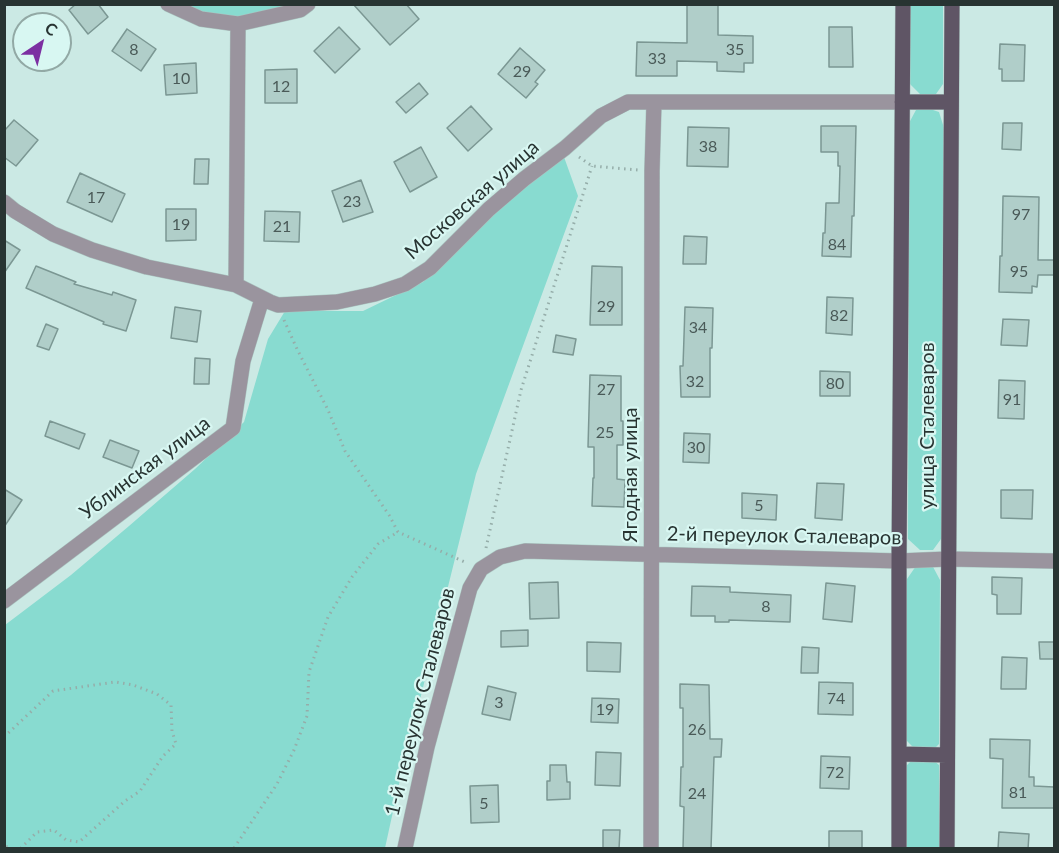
<!DOCTYPE html>
<meta charset="utf-8">
<style>
body{margin:0}
#map{position:relative;width:1059px;height:853px;overflow:hidden;background:#cbe9e4;font-family:Lato,sans-serif}
canvas{display:block}
.frame{position:absolute;inset:0;border:6px solid #283432;pointer-events:none}
.north{position:absolute;left:12px;top:12px;width:60px;height:60px;box-sizing:border-box;background:#d8f7f2;border:2px solid #92a9a5;border-radius:50%;rotate:35deg;font-size:16px;font-weight:700;line-height:24px;text-align:center;color:#283432}
.north::after{content:'';display:block;margin:auto;width:21px;height:27px;background:#7c30a2;clip-path:polygon(50% 0,100% 100%,50% 72%,0 100%)}
</style>
<div id="map">
<canvas width="1059" height="853"></canvas>
<div class="frame"></div>
<div class="north">С</div>
</div>
<script>
const ctx = document.querySelector('canvas').getContext('2d');
ctx.lineJoin = 'round';
function fillPath(path, color) { ctx.fillStyle = color; ctx.fill(path, 'evenodd'); }
const shape = rows => new Path2D(rows.map(r => 'M' + r).join(''));
function stroke(path, color, width, dash) { ctx.strokeStyle = color; ctx.lineWidth = width; ctx.lineCap = dash ? 'butt' : 'round'; ctx.setLineDash(dash || []); ctx.stroke(path); }
function write(font, color, halo, rows, align = 'center') {
  ctx.font = font + ' Lato,sans-serif'; ctx.lineWidth = 4.5; ctx.setLineDash([]); ctx.textBaseline = 'middle'; ctx.strokeStyle = halo; ctx.fillStyle = color; for (const [text, x, y, turn = 0] of rows) {
    ctx.save(); ctx.translate(x, y); ctx.rotate((+turn || 0) * Math.PI / 180); ctx.textAlign = isNaN(turn) ? turn : align; if (halo) ctx.strokeText(text, 0, 0); ctx.fillText(text, 0, 0); ctx.restore();
  }
}
fillPath(shape([
 [177,5,295,5,257,16,218,17],
 [911,5,943,5,943,84,936,94,920,94,909,83],
 [927,108,939,112,944,128,941,539,933,550,920,550,908,539,909,123,916,110],
 [564,157,578,196,476,474,399,784,385,848,5,848,5,625,71,575,129,526,195,469,244,422,268,339,285,311,363,311,423,282,501,204],
 [932,565,940,580,939,744,935,748,913,747,907,741,907,579,916,566],
 [913,759,932,759,939,765,939,848,907,848,907,765]
]), '#88dbd0');
const building = shape([
 [76,4,98,4,108,17,88,34,69,10,76,4],
 [353,4,406,4,419,19,390,45,353,4],
 [687,4,718,4,718,35,753,36,753,63,744,63,744,72,717,71,717,62,677,61,677,76,636,76,637,42,687,43,687,4],
 [339,27,360,49,335,73,314,51,339,27],
 [829,27,852,27,853,67,829,67,829,27],
 [127,29,156,49,141,71,112,51,127,29],
 [1000,44,1025,45,1024,81,1002,81,1002,69,999,69,1000,44],
 [520,48,545,70,535,82,538,84,526,98,498,74,520,48],
 [196,63,197,93,166,95,164,65,196,63],
 [297,69,297,103,265,103,265,70,297,69],
 [419,83,428,94,406,113,396,102,419,83],
 [471,106,492,129,468,151,447,128,471,106],
 [14,120,38,140,16,166,4,157,4,131,14,120],
 [1003,123,1022,123,1021,150,1002,149,1003,123],
 [821,126,856,126,854,216,852,216,851,257,822,256,823,233,825,233,826,203,839,203,840,166,838,166,838,152,821,152,821,126],
 [688,127,729,128,728,167,687,166,688,127],
 [421,147,437,177,410,192,394,162,421,147],
 [195,159,209,159,208,184,194,184,195,159],
 [80,173,125,194,112,222,67,202,80,173],
 [361,180,373,212,343,222,332,191,361,180],
 [1003,196,1039,197,1038,260,1054,260,1054,275,1038,275,1037,287,1032,286,1032,293,999,292,1000,256,1002,256,1003,196],
 [166,209,196,209,196,240,166,241,166,209],
 [265,211,300,212,299,242,264,241,265,211],
 [684,236,707,237,706,264,683,264,684,236],
 [4,240,20,250,4,273,4,240],
 [36,266,76,282,74,284,112,295,113,292,136,300,126,331,103,324,104,322,26,288,36,266],
 [592,266,622,267,622,325,590,325,592,266],
 [827,297,853,298,852,335,826,333,827,297],
 [175,307,201,311,197,342,171,338,175,307],
 [685,307,713,308,712,348,710,348,710,397,681,397,680,366,683,366,685,307],
 [1003,319,1029,320,1027,346,1001,345,1003,319],
 [46,324,58,329,49,350,37,346,46,324],
 [556,335,576,339,573,355,553,352,556,335],
 [195,358,210,359,209,384,194,384,195,358],
 [820,371,850,372,850,396,820,396,820,371],
 [590,375,621,376,621,421,623,421,623,445,617,445,617,479,625,480,624,507,592,506,593,478,594,478,594,447,588,447,590,375],
 [999,380,1025,381,1024,419,998,418,999,380],
 [50,421,85,434,79,449,45,436,50,421],
 [684,433,710,434,709,463,683,462,684,433],
 [110,440,139,451,132,468,103,457,110,440],
 [817,483,844,484,842,520,815,518,817,483],
 [4,489,22,500,4,527,4,489],
 [1001,490,1033,490,1032,519,1001,518,1001,490],
 [742,493,777,495,776,520,742,518,742,493],
 [992,577,1022,578,1021,614,997,614,997,595,992,594,992,577],
 [558,582,559,618,530,619,529,583,558,582],
 [826,583,855,586,852,622,823,619,826,583],
 [692,586,730,587,730,592,791,595,790,622,729,620,729,622,715,622,715,616,691,616,692,586],
 [528,630,528,646,501,647,501,631,528,630],
 [587,642,621,643,620,672,587,671,587,642],
 [1039,642,1054,642,1054,659,1040,659,1039,642],
 [802,647,819,648,818,673,801,673,802,647],
 [1002,657,1027,658,1026,689,1001,689,1002,657],
 [819,682,853,683,853,715,818,714,819,682],
 [680,684,709,685,710,739,722,739,721,757,714,757,711,849,683,849,684,807,680,806,681,767,683,767,683,708,680,708,680,684],
 [488,686,516,693,510,720,482,714,488,686],
 [592,698,619,699,618,723,591,722,592,698],
 [990,739,1030,740,1029,777,1034,777,1034,786,1054,787,1054,808,1002,808,1003,759,990,758,990,739],
 [596,752,621,753,620,786,595,785,596,752],
 [821,756,850,757,849,789,820,788,821,756],
 [550,765,566,765,567,782,570,782,570,799,547,800,547,781,550,781,550,765],
 [498,785,499,822,471,823,470,786,498,785],
 [603,830,620,830,619,849,603,849,603,830],
 [829,831,862,831,862,849,829,849,829,831],
 [999,832,1029,834,1028,849,998,849,999,832]
]);
fillPath(building, '#b0cec9');
stroke(building, '#7b9793', 1.5);
const minor = shape([
 [168,4,201,19,238,24,300,10,308,4],
 [4,202,15,211,53,234,92,250,147,267,236,285,270,302,278,305,337,302,375,294,405,284,430,268,489,209,524,179,565,148,601,116,628,102,902,102],
 [236,285,238,24],
 [4,601,233,428,243,361,262,299],
 [405,848,427,747,470,588,481,569,500,557,525,551,899,561,948,559,1054,561],
 [651,848,652,171,654,102]
]);
const major = shape([
 [902,102,951,102],
 [899,754,947,755],
 [899,848,899,561,903,4],
 [947,848,952,4]
]);
stroke(minor, '#aac5c0', 16);
stroke(major, '#aac5c0', 16);
stroke(shape([
 [579,157,592,166,638,170],
 [284,320,297,349,328,410,345,451,389,515,398,532,467,563],
 [486,548,521,390,592,166],
 [4,737,53,691,115,682,133,685,157,694,171,705,172,731,176,744,163,756,140,791,125,801,79,842,66,840,54,830,37,832,21,848],
 [4,840,7,848],
 [234,848,277,784,294,750,307,716,309,672,328,617,352,577,378,544,398,532]
]), '#95ada9', 3, [1.5, 4.5]);
stroke(minor, '#9a949e', 15);
stroke(major, '#5f5565', 15);
write('16px', '#4a5a58', null, [
 ["8",134,50],
 ["35",735,50],
 ["33",657,59],
 ["29",522,72],
 ["10",181,79],
 ["12",281,87],
 ["38",708,147],
 ["17",96,198],
 ["23",352,202],
 ["97",1021,215],
 ["19",181,225],
 ["21",282,227],
 ["84",837,245],
 ["95",1019,272],
 ["29",606,307],
 ["82",839,316],
 ["34",698,328],
 ["32",695,382],
 ["80",835,384],
 ["27",606,390],
 ["91",1012,400],
 ["25",605,433],
 ["30",696,448],
 ["5",759,506],
 ["8",766,607],
 ["74",836,699],
 ["3",499,703],
 ["19",605,710],
 ["26",697,730],
 ["72",835,773],
 ["81",1018,793],
 ["24",697,794],
 ["5",484,804]
]);
write('20px', '#283432', '#d8f7f2', [
 ["Московская улица",472,200,-41],
 ["улица Сталеваров",928,426,-90],
 ["Ублинская улица",145,468,-37],
 ["Ягодная улица",631,475,-90],
 ["2-й переулок Сталеваров",784,536,1],
 ["1-й переулок Сталеваров",420,702,-76]
]);
</script>
